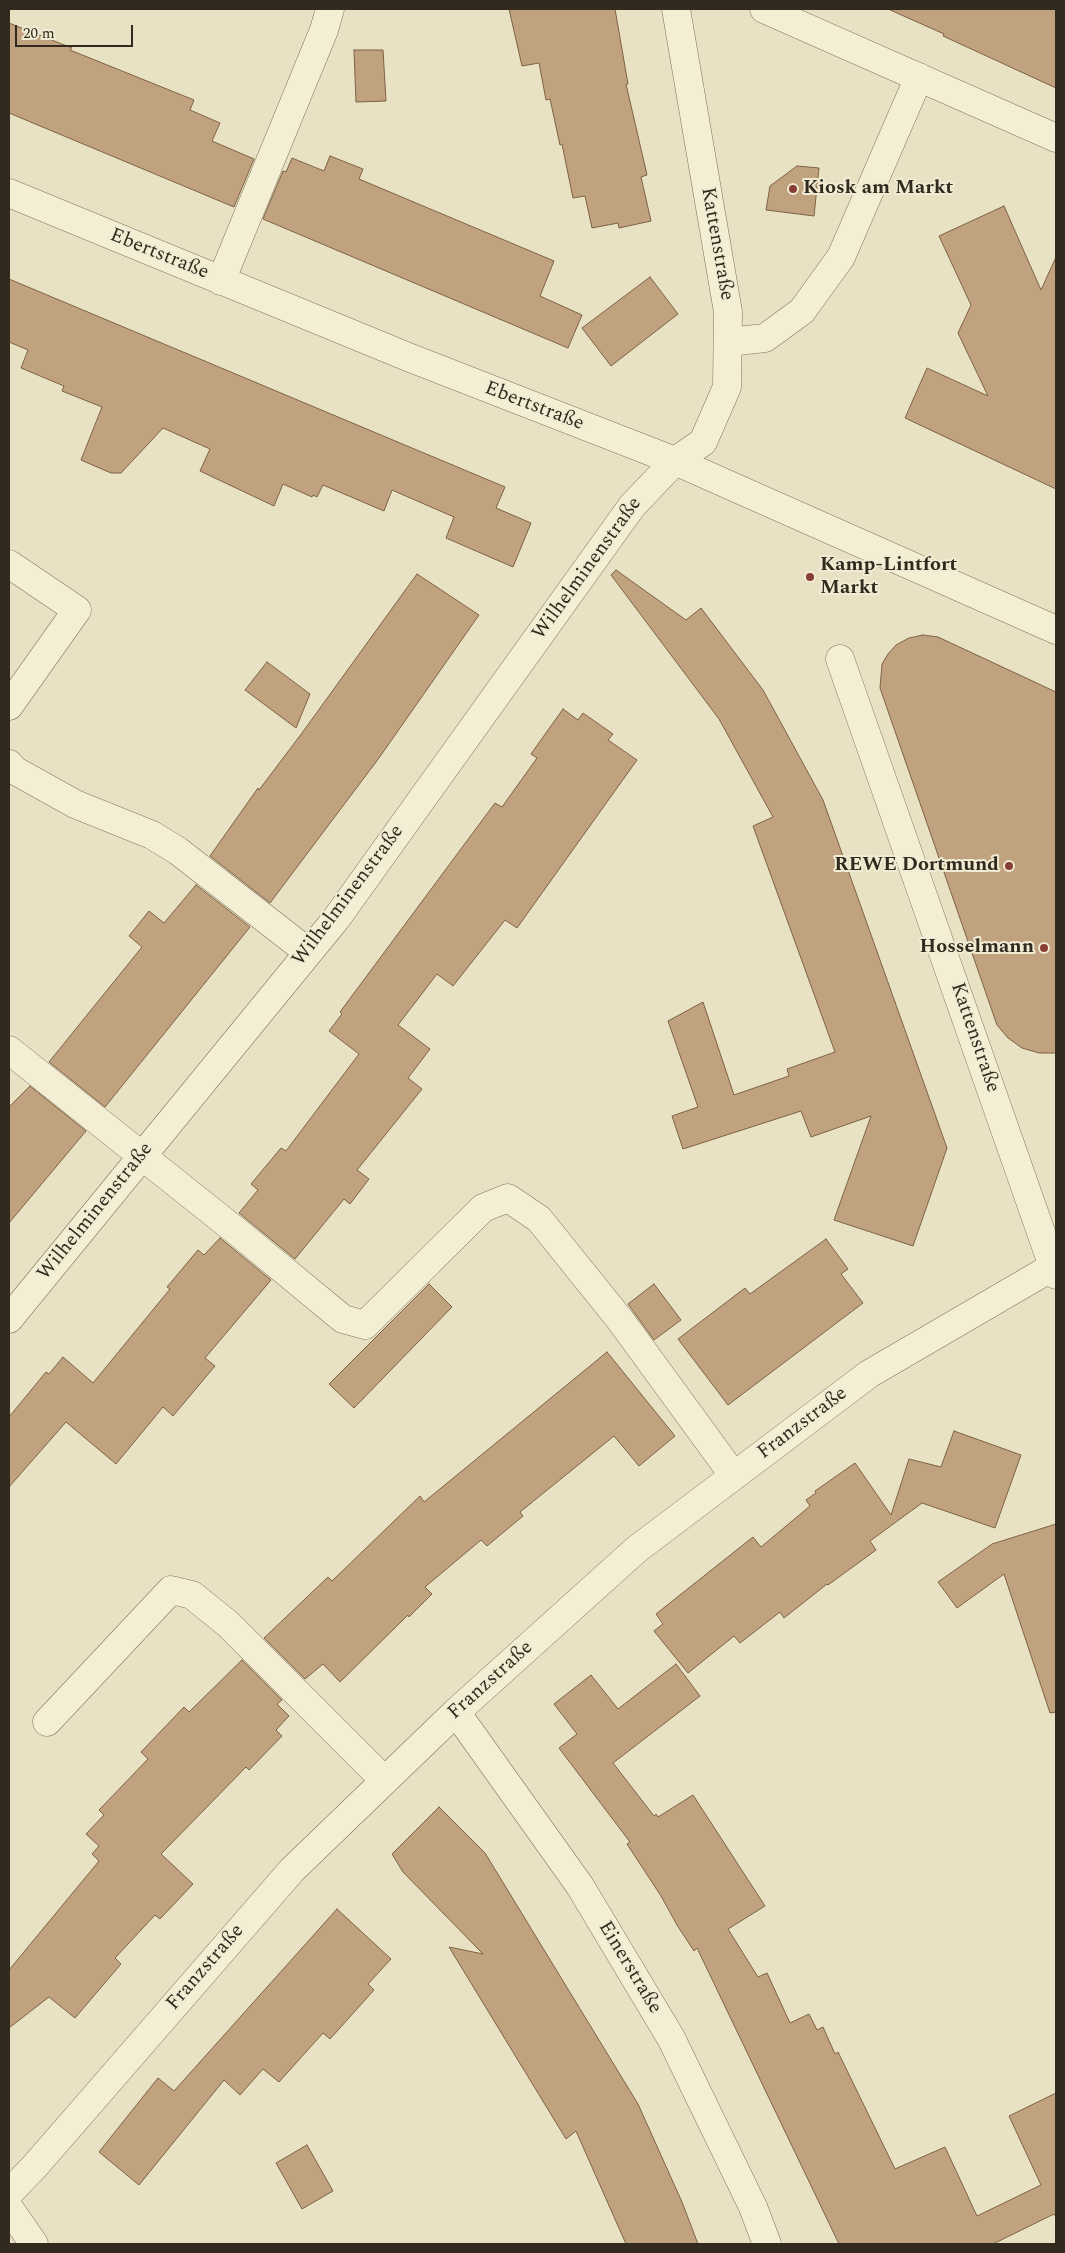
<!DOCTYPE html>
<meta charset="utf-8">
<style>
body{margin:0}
#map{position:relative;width:1065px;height:2253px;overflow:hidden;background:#e8e1c4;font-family:Spectral,serif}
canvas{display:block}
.frame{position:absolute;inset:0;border:10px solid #322a1f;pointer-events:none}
.scale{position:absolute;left:15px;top:25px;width:118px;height:22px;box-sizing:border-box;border:2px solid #322a1f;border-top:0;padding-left:6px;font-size:15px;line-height:18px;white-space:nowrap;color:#322a1f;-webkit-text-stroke:4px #f0ebd2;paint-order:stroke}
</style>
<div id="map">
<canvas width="1065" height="2253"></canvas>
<div class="frame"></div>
<div class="scale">20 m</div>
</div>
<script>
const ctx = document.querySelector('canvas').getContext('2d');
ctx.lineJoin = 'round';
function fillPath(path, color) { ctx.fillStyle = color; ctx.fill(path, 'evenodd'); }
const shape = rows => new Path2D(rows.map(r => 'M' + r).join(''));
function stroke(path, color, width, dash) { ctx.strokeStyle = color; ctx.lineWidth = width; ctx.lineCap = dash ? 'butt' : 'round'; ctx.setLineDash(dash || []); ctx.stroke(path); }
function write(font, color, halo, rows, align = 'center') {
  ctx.font = font + ' Spectral,serif'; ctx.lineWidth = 4; ctx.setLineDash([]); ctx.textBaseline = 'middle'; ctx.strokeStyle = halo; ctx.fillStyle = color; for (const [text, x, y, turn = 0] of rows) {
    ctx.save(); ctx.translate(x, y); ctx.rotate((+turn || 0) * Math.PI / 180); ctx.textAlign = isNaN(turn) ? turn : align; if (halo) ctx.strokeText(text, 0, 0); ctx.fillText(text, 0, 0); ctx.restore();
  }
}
const building = shape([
 [509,9,615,9,628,84,626,84,647,175,641,177,651,221,619,228,618,223,592,228,585,196,573,198,562,144,560,145,550,99,546,100,539,63,522,66,509,9],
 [888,9,1056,9,1056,88,943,36,944,34,888,9],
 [9,23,72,48,70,50,194,100,190,110,220,123,212,141,254,159,234,207,9,113,9,23],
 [354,50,383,50,386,101,356,102,354,50],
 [330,156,363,169,359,179,554,261,540,296,582,315,568,348,263,219,283,171,286,172,292,158,324,171,330,156],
 [797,166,819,168,814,216,766,210,770,186,797,166],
 [1004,206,1041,290,1056,257,1056,489,905,418,927,368,988,396,958,333,971,305,939,236,1004,206],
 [650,277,678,314,611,366,582,328,650,277],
 [9,279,505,487,496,508,531,523,513,567,446,538,454,517,392,490,384,511,323,485,317,497,313,495,312,497,283,484,274,506,200,471,210,449,163,428,121,473,111,473,81,460,102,407,62,391,64,386,21,368,28,350,9,342,9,279],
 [616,570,686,620,701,608,763,690,823,800,947,1148,913,1246,834,1220,871,1116,811,1137,801,1111,683,1149,672,1116,698,1107,668,1021,703,1002,734,1095,789,1076,787,1069,835,1052,753,826,773,817,719,719,611,575,616,570],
 [417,574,479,615,379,758,270,903,210,856,258,788,259,790,302,733,417,574],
 [923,635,938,637,1056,692,1056,1053,1039,1053,1022,1048,1008,1038,997,1025,880,688,882,664,888,654,896,645,909,638,923,635],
 [267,662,310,694,296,728,245,690,267,662],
 [563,709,578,720,583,713,613,734,608,740,637,760,517,928,505,920,453,986,437,974,398,1025,430,1049,408,1078,422,1089,357,1170,369,1179,350,1204,344,1199,295,1259,239,1213,258,1190,251,1184,281,1148,286,1151,359,1054,329,1031,342,1014,340,1012,495,803,502,807,537,758,531,754,563,709],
 [196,885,250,927,105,1107,49,1062,142,947,129,936,149,911,164,923,196,885],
 [30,1086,86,1131,9,1223,9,1107,30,1086],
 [220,1238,271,1280,205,1358,215,1366,173,1416,163,1407,116,1464,66,1422,9,1487,9,1417,46,1372,49,1374,63,1357,93,1383,170,1289,167,1287,198,1250,204,1255,220,1238],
 [826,1239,848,1269,841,1274,863,1303,728,1405,678,1339,745,1288,750,1294,826,1239],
 [429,1284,452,1307,354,1408,329,1384,429,1284],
 [654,1284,681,1320,654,1340,628,1304,654,1284],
 [607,1352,675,1436,639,1466,614,1436,520,1512,523,1516,487,1546,481,1540,425,1587,432,1594,409,1617,408,1615,340,1682,323,1664,305,1679,264,1638,328,1577,332,1581,420,1496,424,1502,607,1352],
 [954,1431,1021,1455,995,1528,922,1503,870,1541,876,1550,828,1585,827,1584,784,1618,780,1612,740,1643,734,1636,688,1673,654,1631,663,1624,656,1614,753,1537,761,1547,810,1506,806,1500,816,1493,815,1491,855,1463,891,1515,909,1459,941,1467,954,1431],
 [1056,1524,1056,1712,1050,1713,1004,1574,957,1608,938,1582,992,1544,1056,1524],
 [242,1660,282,1700,277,1704,289,1716,276,1730,282,1736,249,1770,246,1767,161,1854,193,1884,160,1919,155,1915,115,1958,121,1964,75,2018,49,1997,9,2028,9,1970,99,1861,92,1854,99,1846,86,1834,104,1815,99,1810,148,1759,141,1752,184,1707,189,1712,242,1660],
 [676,1664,700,1696,613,1763,654,1816,656,1814,658,1817,693,1795,765,1906,728,1929,758,1977,767,1973,790,2023,809,2014,817,2030,823,2027,835,2054,838,2052,895,2169,945,2147,977,2216,1041,2185,1009,2116,1056,2093,1056,2217,1054,2214,993,2244,839,2244,697,1948,694,1951,677,1925,661,1896,627,1844,630,1842,559,1748,577,1734,554,1704,591,1675,618,1709,676,1664],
 [439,1807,485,1853,638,2104,682,2202,698,2244,626,2244,576,2131,566,2139,449,1947,483,1954,403,1872,392,1854,439,1807],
 [337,1909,391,1959,368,1984,374,1990,330,2039,323,2033,279,2082,263,2069,240,2095,224,2080,139,2185,99,2152,158,2078,174,2091,337,1909],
 [307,2145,333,2191,302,2209,276,2163,307,2145]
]);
fillPath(building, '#c1a27e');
stroke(building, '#7c6245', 1);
const minor = shape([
 [764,9,1056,138],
 [9,193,408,357,675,461,1056,630],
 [221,281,324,30,330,9],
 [728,342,765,338,802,311,841,257,919,77],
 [9,564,77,610,9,706],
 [840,659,1056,1275],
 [9,764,14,770,75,804,152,835,178,851,308,952],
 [9,1050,240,1234,343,1319,365,1325,483,1208,508,1198,539,1219,621,1321,734,1476],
 [9,1319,336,919,632,506,675,461,703,442,727,387,728,312,676,9],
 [456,1712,580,1886,671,2038,753,2207,767,2244],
 [47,1722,171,1590,192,1595,228,1624,384,1780],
 [9,2193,35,2166,292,1870,456,1712,637,1549,869,1374,1056,1265],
 [9,2208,34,2244]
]);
stroke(minor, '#80745c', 29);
stroke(minor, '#f4eed5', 28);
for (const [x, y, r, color] of [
 [793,189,5,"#873e34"],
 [810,577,5,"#873e34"],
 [1009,866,5,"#873e34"],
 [1044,948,5,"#873e34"]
]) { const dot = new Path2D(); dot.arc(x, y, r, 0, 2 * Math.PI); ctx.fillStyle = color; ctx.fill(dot); stroke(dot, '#f0ebd2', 2); }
write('bold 20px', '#322a1f', '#f0ebd2', [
 ["Kiosk am Markt",803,189],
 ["Kamp-Lintfort",820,566],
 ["Markt",820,589],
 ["REWE Dortmund",999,866,"right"],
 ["Hosselmann",1034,948,"right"]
], 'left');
write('20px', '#322a1f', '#f0ebd2', [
 ["Kattenstraße",716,244,80],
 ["Ebertstraße",159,255,22],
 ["Ebertstraße",534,407,21],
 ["Wilhelminenstraße",588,569,-54],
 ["Wilhelminenstraße",349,896,-53],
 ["Kattenstraße",974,1038,71],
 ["Wilhelminenstraße",96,1212,-51],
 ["Franzstraße",803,1424,-37],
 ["Franzstraße",491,1681,-42],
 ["Franzstraße",206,1968,-49],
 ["Einerstraße",629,1968,59]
]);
</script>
